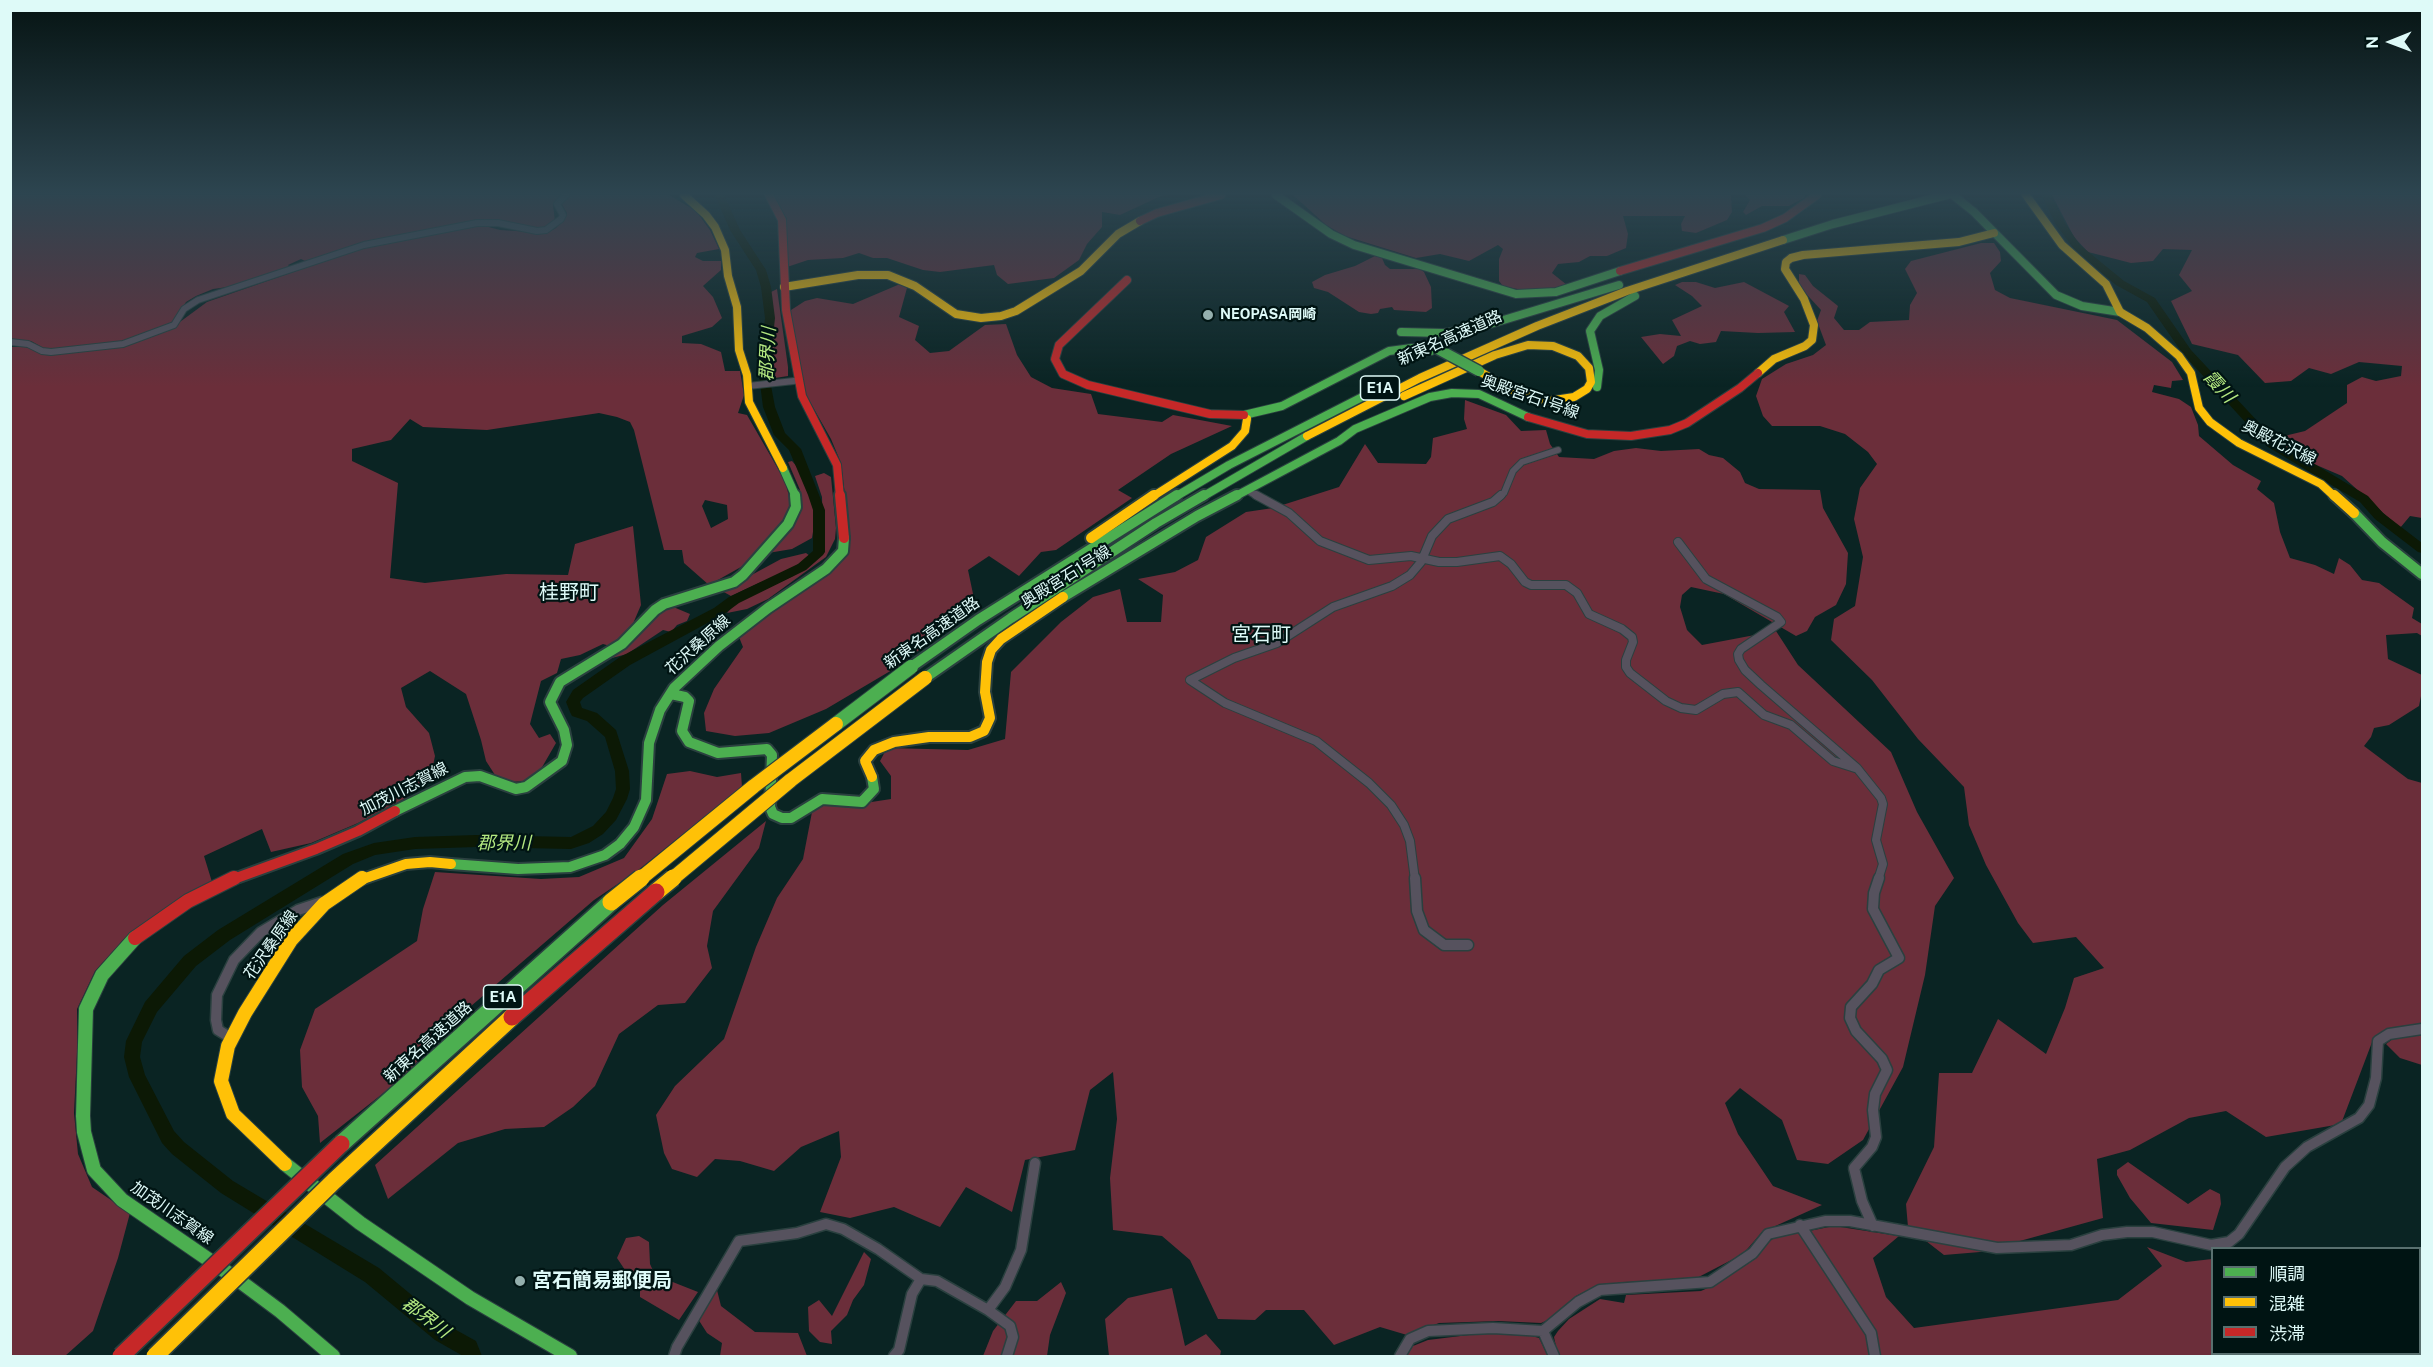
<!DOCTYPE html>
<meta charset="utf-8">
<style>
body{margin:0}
#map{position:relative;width:2433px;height:1367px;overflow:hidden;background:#0a2423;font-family:"Public Sans","Noto Sans JP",sans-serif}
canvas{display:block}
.frame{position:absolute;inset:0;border:12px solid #defaf8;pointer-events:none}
.legend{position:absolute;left:2211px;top:1247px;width:210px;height:108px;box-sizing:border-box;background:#001413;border:2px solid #59706f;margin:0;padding:8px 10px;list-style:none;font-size:18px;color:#defaf8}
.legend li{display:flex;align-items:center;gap:12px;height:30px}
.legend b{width:30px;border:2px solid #59706f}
.north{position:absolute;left:2361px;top:12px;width:60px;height:60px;-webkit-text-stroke:4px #001413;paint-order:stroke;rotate:269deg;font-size:16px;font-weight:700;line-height:24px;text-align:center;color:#defaf8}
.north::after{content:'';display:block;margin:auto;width:21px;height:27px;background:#defaf8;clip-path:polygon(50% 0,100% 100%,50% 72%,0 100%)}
</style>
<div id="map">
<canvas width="2433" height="1367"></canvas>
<div class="frame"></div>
<ul class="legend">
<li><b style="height:8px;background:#4caf50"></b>順調</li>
<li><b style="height:8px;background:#ffc107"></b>混雑</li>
<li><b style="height:8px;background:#c62828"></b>渋滞</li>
</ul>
<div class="north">N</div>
</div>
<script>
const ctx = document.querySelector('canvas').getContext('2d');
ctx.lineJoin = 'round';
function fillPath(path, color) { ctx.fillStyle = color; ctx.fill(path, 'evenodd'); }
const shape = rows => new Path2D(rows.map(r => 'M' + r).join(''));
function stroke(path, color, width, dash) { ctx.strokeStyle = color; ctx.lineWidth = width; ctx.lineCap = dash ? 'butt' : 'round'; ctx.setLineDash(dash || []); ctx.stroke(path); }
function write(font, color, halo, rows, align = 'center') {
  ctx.font = font + ' "Public Sans","Noto Sans JP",sans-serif'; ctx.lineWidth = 4.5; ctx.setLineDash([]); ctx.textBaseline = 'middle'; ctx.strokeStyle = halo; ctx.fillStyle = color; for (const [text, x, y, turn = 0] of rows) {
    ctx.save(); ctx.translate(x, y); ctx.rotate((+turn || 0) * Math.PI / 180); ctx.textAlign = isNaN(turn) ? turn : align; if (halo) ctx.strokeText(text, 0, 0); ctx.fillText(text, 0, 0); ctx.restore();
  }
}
fillPath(shape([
 [10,195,560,195,553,205,555,221,547,227,538,229,502,221,329,254,305,261,301,259,288,265,290,267,235,286,213,289,196,296,186,302,174,321,166,326,120,343,53,349,45,349,31,341,11,340],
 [569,195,669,195,696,211,710,230,719,249,697,253,695,257,703,261,721,261,721,270,703,286,713,297,722,318,712,327,682,336,682,343,701,344,721,352,725,371,740,371,744,395,738,413,747,415,785,481,790,500,788,516,748,563,709,585,684,563,682,550,664,550,634,430,630,422,617,417,599,413,487,430,423,427,410,419,391,440,352,449,352,461,398,483,390,578,425,583,506,574,568,575,575,544,633,526,641,605,632,626,610,646,603,644,580,655,561,659,557,673,541,681,530,724,539,738,550,734,556,743,541,769,525,781,511,782,495,775,486,761,481,740,466,694,430,671,401,688,406,707,429,733,435,756,431,775,404,799,358,823,311,843,271,852,262,829,204,856,212,882,125,938,95,971,77,1009,77,1053,74,1113,78,1154,92,1187,130,1213,118,1258,93,1331,65,1356,11,1356,10,347,26,347,51,354,121,347,169,330,207,302,362,248,481,225,500,230,547,233,556,228,566,217,567,213,561,203],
 [705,500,727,505,728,519,711,528,702,506],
 [773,195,1169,195,1161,196,1120,215,1102,212,1102,227,1087,244,1079,260,1054,278,1008,284,997,275,994,265,940,272,923,270,887,258,873,258,859,253,843,258,808,260,787,267,787,219],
 [1293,195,1731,195,1732,212,1727,220,1696,233,1682,231,1681,224,1685,216,1623,216,1628,234,1626,248,1607,256,1590,256,1579,262,1558,264,1552,273,1567,285,1548,290,1522,290,1503,286,1499,281,1499,259,1503,249,1498,245,1469,261,1440,254,1416,258,1345,236,1326,225],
 [1745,195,1805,195,1804,198,1789,206,1762,206,1746,215,1743,212,1750,200],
 [2052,195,2422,195,2422,518,2410,516,2400,528,2342,476,2286,452,2280,437,2305,431,2347,403,2347,385,2362,377,2376,381,2401,376,2402,366,2359,362,2331,374,2309,368,2291,381,2265,383,2238,355,2192,344,2171,301,2192,291,2179,275,2192,250,2163,249,2153,261,2131,263,2088,252,2074,237],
 [1981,243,1994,243,2000,252,2001,261,1990,273,1995,290,2010,298,2117,320,2172,362,2183,380,2172,381,2171,388,2154,385,2152,392,2179,399,2191,407,2198,425,2199,436,2233,465,2261,481,2257,489,2274,503,2280,532,2290,558,2315,565,2334,574,2339,558,2350,565,2362,580,2379,583,2414,608,2412,618,2422,624,2422,636,2417,633,2386,635,2388,659,2422,675,2422,691,2419,706,2389,725,2374,728,2371,737,2364,746,2408,779,2422,783,2422,1023,2414,1027,2383,1031,2374,1037,2341,1124,2266,1137,2226,1111,2189,1118,2130,1150,2097,1159,2103,1218,1980,1252,1944,1255,1908,1227,1906,1204,1934,1147,1939,1073,1972,1073,1998,1019,2046,1054,2065,1008,2074,978,2104,968,2076,937,2033,943,2018,923,1986,865,1969,825,1964,787,1918,739,1872,680,1831,640,1834,619,1855,606,1863,557,1854,519,1860,488,1877,464,1868,452,1845,434,1820,426,1772,426,1763,416,1756,396,1762,379,1786,364,1813,355,1826,345,1817,321,1821,310,1799,286,1799,274,1805,275,1813,286,1838,306,1834,318,1844,330,1859,330,1870,322,1909,320,1910,305,1917,293,1905,269,1911,261],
 [1375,256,1382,258,1385,265,1390,269,1420,269,1424,272,1431,287,1432,308,1426,312,1394,310,1392,307,1380,309,1378,313,1371,314,1359,312,1328,292,1314,288,1312,282,1325,275,1355,266],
 [1682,282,1696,282,1715,288,1744,282,1789,306,1784,312,1795,332,1758,333,1721,331,1716,342,1700,344,1690,341,1677,346,1674,356,1663,364,1641,337,1660,334,1681,336,1672,320,1702,306,1692,296,1675,285],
 [900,284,907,288,899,317,919,326,915,340,930,353,949,351,985,325,1006,324,1017,355,1031,377,1052,388,1091,394,1098,414,1162,422,1173,415,1232,426,1171,454,1118,490,1132,498,1056,550,1041,552,1019,576,989,556,968,570,976,608,892,670,826,709,769,733,735,736,706,731,704,713,714,689,743,647,739,637,781,605,832,572,845,553,849,528,841,463,831,439,806,395,792,328,791,310,805,301,817,298,853,304],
 [777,289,788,367,788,376,775,378,771,368,771,292],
 [1465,400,1506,415,1521,431,1546,430,1550,444,1559,457,1594,459,1614,451,1636,448,1661,451,1699,449,1709,455,1723,458,1740,472,1745,483,1759,489,1820,490,1823,508,1848,553,1846,584,1836,605,1815,617,1807,631,1796,636,1724,594,1691,587,1682,595,1680,607,1687,630,1702,645,1776,631,1798,665,1891,752,1917,812,1954,878,1935,906,1925,975,1903,1067,1863,1140,1828,1164,1797,1160,1782,1120,1740,1088,1725,1103,1738,1134,1773,1186,1822,1205,1762,1232,1743,1254,1691,1281,1624,1282,1596,1286,1576,1296,1548,1320,1541,1323,1498,1321,1439,1323,1407,1335,1380,1327,1334,1345,1304,1310,1266,1310,1255,1320,1218,1319,1190,1260,1162,1236,1113,1230,1110,1178,1117,1119,1113,1072,1090,1090,1075,1150,1025,1160,1012,1212,966,1187,940,1227,894,1207,850,1218,820,1212,841,1157,839,1131,801,1147,774,1171,740,1161,715,1159,697,1177,672,1169,664,1153,656,1115,675,1086,724,1039,756,947,777,898,803,859,812,812,835,799,865,803,891,799,891,776,880,761,887,748,968,750,1005,739,1011,672,1061,622,1093,597,1120,589,1127,622,1161,622,1163,595,1138,579,1175,572,1198,560,1206,537,1246,512,1273,508,1339,487,1365,444,1378,463,1426,464,1431,457,1433,438,1467,429,1464,419],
 [792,461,799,469,816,513,812,538,792,549,768,553,798,514,801,504,800,490,788,462],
 [824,473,831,477,836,528,835,539,826,557,768,599,747,609,727,613,736,603,793,576,820,555,823,547,822,497,815,476],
 [806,553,810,556,781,576,759,583,731,596,722,591,781,559],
 [671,606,690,614,687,621,677,625,671,632,663,630,627,654,612,658,611,656,653,618],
 [690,771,717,777,741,773,742,787,637,871,594,900,463,1013,400,1080,320,1143,318,1116,302,1087,300,1050,315,1009,417,941,423,909,435,872,541,879,579,877,624,858,652,819,667,774],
 [766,821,759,848,713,911,707,946,712,968,685,1003,658,1005,619,1034,595,1086,573,1107,544,1127,505,1129,458,1143,388,1199,375,1165,663,905],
 [2422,1035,2422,1065,2400,1058,2386,1044,2394,1038],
 [2128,1162,2188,1204,2210,1189,2220,1194,2221,1204,2213,1230,2151,1223,2130,1198,2117,1175,2117,1170],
 [1834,1226,1899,1236,1873,1258,1886,1297,1914,1328,2118,1300,2162,1266,2147,1247,2186,1262,2212,1259,2212,1354,2339,1354,2340,1356,1881,1356,1875,1330,1809,1231],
 [1798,1231,1868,1332,1877,1356,1558,1356,1554,1337,1558,1331,1569,1319,1600,1299,1624,1303,1626,1295,1701,1291,1719,1283,1775,1237],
 [639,1236,649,1242,650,1264,655,1275,698,1292,679,1320,640,1297,640,1280,627,1273,617,1258,626,1238],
 [864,1252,871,1259,864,1285,853,1300,847,1315,831,1331,832,1344,820,1342,809,1331,808,1307,819,1300,832,1316],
 [1061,1282,1066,1293,1050,1335,1047,1356,983,1356,993,1331,1016,1301,1037,1301],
 [1172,1288,1185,1346,1206,1334,1221,1351,1220,1356,1109,1356,1105,1319,1128,1298],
 [717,1290,721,1306,755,1332,798,1333,807,1356,720,1356,722,1343,707,1333,698,1319],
 [1493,1332,1522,1333,1539,1338,1548,1356,1406,1356,1413,1346,1428,1340]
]), '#6b2e3a');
fillPath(shape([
 [715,195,724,195,740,230,766,270,771,287,775,318,769,375,775,407,785,433,801,449,825,510,825,552,823,555,806,570,739,603,724,614,630,665,583,698,580,702,582,708,597,713,616,730,629,771,630,789,627,799,616,820,603,834,589,843,571,849,476,847,415,849,375,855,353,864,230,940,196,966,157,1012,142,1042,140,1057,145,1075,174,1131,184,1142,233,1181,379,1268,449,1326,476,1341,482,1356,463,1356,435,1340,365,1282,221,1193,172,1154,162,1143,129,1077,124,1057,126,1041,145,1002,184,956,218,930,343,854,374,843,415,837,476,835,571,837,593,826,606,812,613,798,616,789,615,771,605,737,587,721,572,716,570,712,566,702,573,690,620,657,714,608,729,597,798,564,813,551,813,510,808,495,789,450,774,435,763,407,759,375,765,318,761,287,756,270,730,230,715,195],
 [2042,195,2051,195,2065,223,2080,245,2124,281,2155,298,2191,350,2276,441,2368,496,2383,513,2422,543,2422,553,2418,552,2375,519,2360,502,2268,447,2183,354,2147,302,2116,285,2074,249,2055,223,2042,195]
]), '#0c1905');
const streetFar2 = shape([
 [10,342,28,344,42,351,51,352,123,344,174,325,184,309,198,300,364,245,477,223,498,223,537,231,546,230,561,219,563,215,557,204,566,195],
 [748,386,794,381],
 [1250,492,1258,497],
 [1500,497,1504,493,1513,471,1522,462,1558,450]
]);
const streetFar1 = shape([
 [1256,495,1289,513,1320,541,1369,560,1411,556,1439,562,1457,562,1500,556,1511,564,1525,582,1531,585,1566,585,1577,593,1589,614,1622,629,1632,637,1633,642,1626,660,1626,667,1630,673,1666,701,1681,708,1696,710,1723,694,1738,692,1764,715,1791,725,1833,761,1855,768],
 [1678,542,1706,579,1777,617,1781,622,1741,649,1738,654,1739,660,1745,670,1761,685,1857,768,1881,798,1883,804,1876,840,1883,864,1878,880],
 [1415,880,1410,841,1404,825,1391,805,1369,783,1316,741,1225,703,1190,680,1234,658,1277,643,1333,607,1392,586,1410,575,1421,562,1432,536,1448,519,1493,502,1501,495]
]);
const street = shape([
 [1415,878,1417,911,1424,930,1444,945,1468,945],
 [231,1038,218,1030,216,1020,217,995,234,960,261,932,298,910,322,902],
 [1800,1225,1871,1333,1875,1356],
 [1873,1226,1862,1201,1854,1168,1872,1147,1876,1137,1873,1110,1875,1094,1887,1070,1882,1059,1856,1031,1850,1018,1851,1007,1872,984,1879,970,1899,958,1873,909,1874,893,1879,878],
 [988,1310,1005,1287,1021,1250,1035,1163],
 [1543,1331,1554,1356],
 [674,1356,677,1347,739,1241,797,1233,826,1224,843,1229,878,1249,921,1279,937,1281,988,1310,1010,1326,1013,1337,1007,1356],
 [894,1356,899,1350,912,1294,921,1279],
 [1400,1356,1410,1339,1428,1331,1493,1328,1543,1331,1578,1302,1600,1290,1710,1282,1753,1253,1768,1234,1825,1221,1850,1221,1997,1248,2071,1245,2102,1235,2127,1232,2153,1232,2211,1245,2229,1242,2239,1234,2285,1167,2307,1147,2359,1118,2369,1105,2376,1078,2378,1041,2389,1034,2422,1029]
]);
const fastFar2 = shape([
 [1276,195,1331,234,1354,245,1516,294,1556,292,1620,271],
 [1953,195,1974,212,2056,295,2082,306,2120,312],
 [1783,240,1833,224,1947,195],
 [1401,332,1444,333,1477,328,1619,285],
 [1597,387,1599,370,1590,331,1600,316,1635,296],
 [1244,415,1282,406,1389,351,1412,348,1431,351],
 [783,468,796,497],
 [1175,497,1229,465,1372,392],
 [1202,497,1307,436],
 [1234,497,1339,441,1355,429,1430,397,1452,393,1479,394,1528,417]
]);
const fastFar1 = shape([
 [2354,513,2382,542,2422,574],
 [1063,597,1197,516,1237,495],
 [911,667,978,620,1177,495],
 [925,678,1011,618,1156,523,1204,495],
 [671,694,685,697,689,701,682,731,689,742,718,753,767,749,772,755,770,807,773,814,782,818,791,818,822,799,862,802,874,789,872,777],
 [395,811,465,777,480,776,516,789,526,787,562,761,567,745,564,730,550,702,560,682,622,644,655,610,664,604,734,582,743,575,788,524,796,507,795,495],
 [451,864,518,869,570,867,605,855,620,844,634,827,646,800,649,743,660,710,674,688,719,646,768,608,826,569,843,551,844,538]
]);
const fast = shape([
 [135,938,102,975,86,1009,83,1116,84,1132,94,1170,122,1200,241,1282,280,1311,333,1356],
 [285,1164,360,1223,470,1298,570,1356]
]);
const slowFar2 = shape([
 [684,195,706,215,715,227,725,250,728,276,737,307,739,350,747,375,749,402,783,468],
 [2026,195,2062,245,2106,284,2120,312,2147,328,2179,356,2191,373,2199,408,2210,422,2239,443,2321,484,2335,497],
 [784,287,858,275,888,275,915,286,956,314,981,318,1001,316,1016,311,1081,271,1118,234,1140,221],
 [1758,373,1774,359,1805,346,1812,340,1814,325,1804,299,1785,269,1786,262,1791,258,1803,255,1959,242,1994,233],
 [1404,396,1495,355,1528,345,1553,346,1578,356,1589,368,1591,382,1587,389,1574,397,1548,401,1514,392,1479,371],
 [1307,436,1420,378,1537,326,1627,291,1783,240],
 [1152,497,1232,446,1245,431,1247,419]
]);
const slowFar1 = shape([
 [2334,495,2354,513],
 [1091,538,1154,495],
 [872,777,865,761,874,750,894,742,929,737,970,737,984,731,990,718,985,692,987,662,991,650,1001,639,1063,597],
 [360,880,406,864,430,862,451,864]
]);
const slow = shape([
 [285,1164,233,1114,221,1081,228,1046,245,1013,291,940,324,904,362,878]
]);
const jamFar2 = shape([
 [769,195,782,220,786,310,802,396,837,465,840,497],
 [1140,221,1157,213,1221,195],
 [1620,271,1763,228,1785,218,1817,195],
 [1127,280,1059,345,1055,359,1063,374,1088,385,1210,414,1244,415],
 [1528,417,1587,434,1631,436,1670,430,1687,423,1740,388,1758,373]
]);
const jamFar1 = shape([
 [840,495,844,538],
 [231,880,316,849,358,831,395,811]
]);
const jam = shape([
 [135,938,188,901,234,878]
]);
stroke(streetFar2, '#2a403f', 8);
stroke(streetFar1, '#2a403f', 10);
stroke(street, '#2a403f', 13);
stroke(fastFar2, '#2a403f', 10);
stroke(fastFar1, '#2a403f', 14);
stroke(fast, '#2a403f', 16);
stroke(slowFar2, '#2a403f', 10);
stroke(slowFar1, '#2a403f', 14);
stroke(slow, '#2a403f', 16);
stroke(jamFar2, '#2a403f', 10);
stroke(jamFar1, '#2a403f', 14);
stroke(jam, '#2a403f', 16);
stroke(streetFar2, '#56525e', 6);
stroke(streetFar1, '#56525e', 8);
stroke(street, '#56525e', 10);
stroke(fastFar2, '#4caf50', 8);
stroke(fastFar1, '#4caf50', 10);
stroke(fast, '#4caf50', 14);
stroke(slowFar2, '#ffc107', 8);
stroke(slowFar1, '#ffc107', 10);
stroke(slow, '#ffc107', 14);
stroke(jamFar2, '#c62828', 8);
stroke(jamFar1, '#c62828', 10);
stroke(jam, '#c62828', 14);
const fastBridgeFar2 = shape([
 [1436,348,1479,371]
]);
const fastBridgeFar1 = shape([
 [836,724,911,667]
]);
const fastBridge = shape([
 [341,1144,611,902]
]);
const slowBridgeFar1 = shape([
 [639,880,754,786,836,724],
 [671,880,791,780,925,678]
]);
const slowBridge = shape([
 [656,892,673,878],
 [611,902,641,878],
 [155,1356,334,1181,512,1017]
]);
const jamBridge = shape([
 [512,1017,656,892],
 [121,1356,341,1144]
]);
stroke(fastBridgeFar2, '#2a403f', 13, []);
stroke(fastBridgeFar1, '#2a403f', 16, []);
stroke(fastBridge, '#2a403f', 20, []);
stroke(slowBridgeFar1, '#2a403f', 16, []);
stroke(slowBridge, '#2a403f', 20, []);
stroke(jamBridge, '#2a403f', 20, []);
stroke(fastBridgeFar2, '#4caf50', 10);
stroke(fastBridgeFar1, '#4caf50', 14);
stroke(fastBridge, '#4caf50', 17);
stroke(slowBridgeFar1, '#ffc107', 14);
stroke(slowBridge, '#ffc107', 17);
stroke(jamBridge, '#c62828', 17);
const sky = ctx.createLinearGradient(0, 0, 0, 387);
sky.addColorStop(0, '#061413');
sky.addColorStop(0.5, '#2d4550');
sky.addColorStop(1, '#2d455000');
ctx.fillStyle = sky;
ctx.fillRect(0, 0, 2433, 387);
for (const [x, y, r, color] of [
 [1208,315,6,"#94afad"],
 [520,1281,6,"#94afad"]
]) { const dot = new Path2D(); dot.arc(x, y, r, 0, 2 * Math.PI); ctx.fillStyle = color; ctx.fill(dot); stroke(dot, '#001413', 2); }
write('bold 14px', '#defaf8', '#001413', [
 ["NEOPASA岡崎",1220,315]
], 'left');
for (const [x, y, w] of [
 [1380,388,39],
 [503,997,39]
]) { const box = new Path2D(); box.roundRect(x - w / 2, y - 12, w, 24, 4.5); ctx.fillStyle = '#001413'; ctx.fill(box); stroke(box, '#defaf8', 1.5); }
write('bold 15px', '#defaf8', null, [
 ["E1A",1380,388],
 ["E1A",503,997]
]);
write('16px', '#defaf8', '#001413', [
 ["新東名高速道路",1450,338,-24],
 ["奥殿宮石1号線",1530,397,19],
 ["奥殿花沢線",2279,443,27],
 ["奥殿宮石1号線",1066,577,-32],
 ["新東名高速道路",932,633,-35],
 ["花沢桑原線",698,645,-42],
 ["加茂川志賀線",404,789,-27],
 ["花沢桑原線",271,945,-55],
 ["新東名高速道路",428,1042,-42],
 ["加茂川志賀線",172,1213,35]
]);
write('italic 18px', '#b4e981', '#001413', [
 ["郡界川",768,354,-87],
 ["霞川",2219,387,47],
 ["郡界川",504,843],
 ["郡界川",426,1318,37]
]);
write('20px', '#defaf8', '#001413', [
 ["桂野町",569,593],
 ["宮石町",1261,635]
]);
write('bold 20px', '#defaf8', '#001413', [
 ["宮石簡易郵便局",532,1281]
], 'left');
</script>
